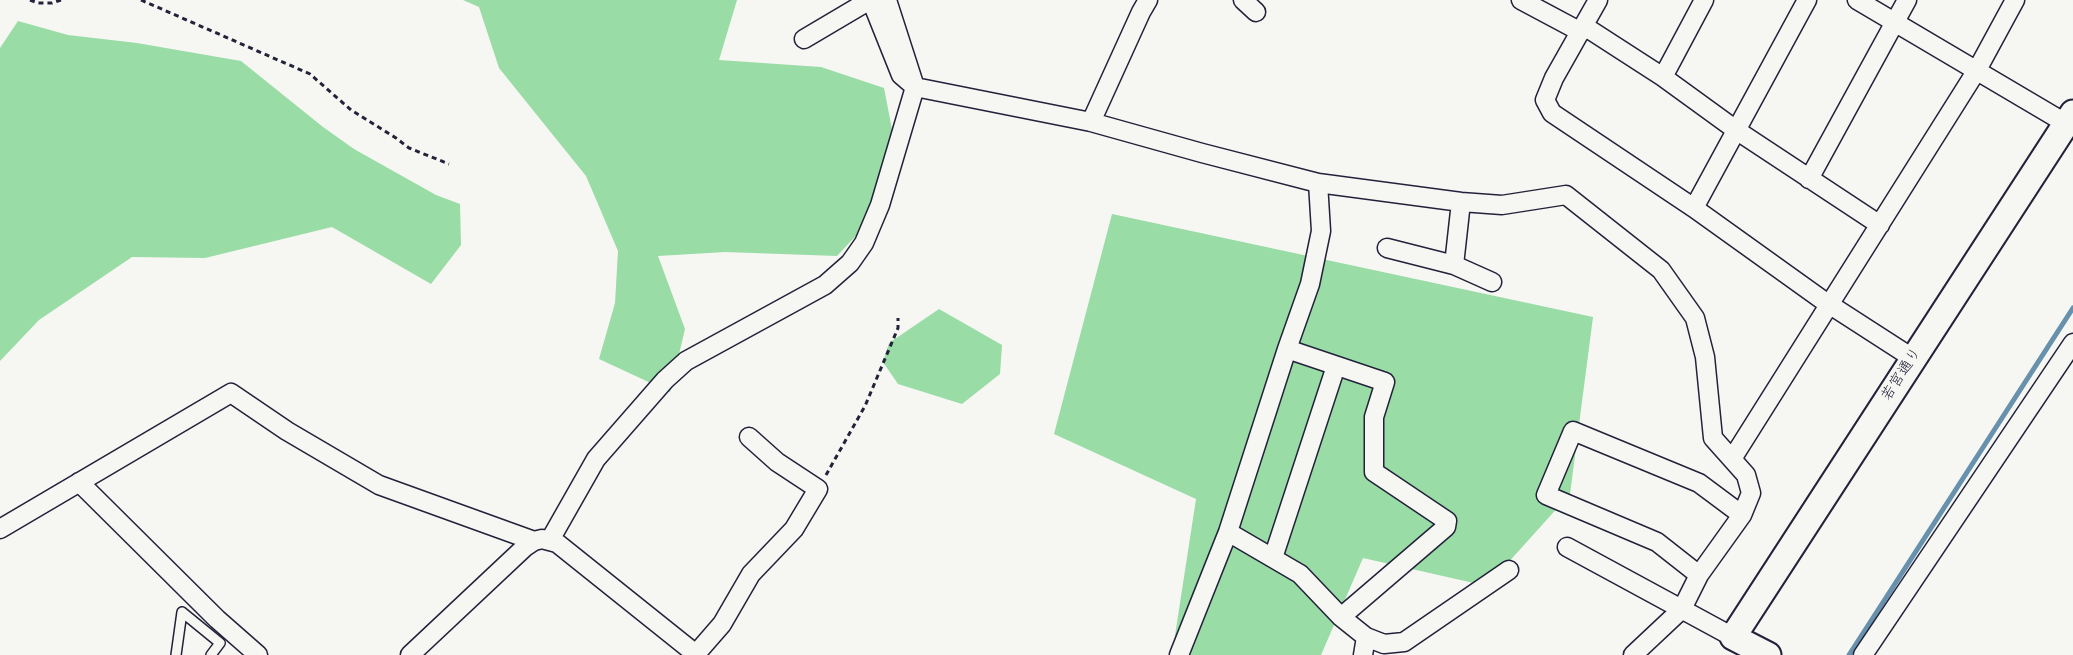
<!DOCTYPE html>
<meta charset="utf-8">
<style>
body{margin:0}
canvas{display:block;background:#f6f6f2}
</style>
<canvas width="2073" height="655"></canvas>
<script>
const ctx = document.querySelector('canvas').getContext('2d');
ctx.lineJoin = 'round';
function fillPath(path, color) { ctx.fillStyle = color; ctx.fill(path, 'evenodd'); }
const shape = rows => new Path2D(rows.map(r => 'M' + r).join(''));
function stroke(path, color, width, dash) { ctx.strokeStyle = color; ctx.lineWidth = width; ctx.lineCap = dash ? 'butt' : 'round'; ctx.setLineDash(dash || []); ctx.stroke(path); }
function write(font, color, halo, rows, align = 'center') {
  ctx.font = font + ' "Gochi Hand","Klee One",sans-serif'; ctx.lineWidth = 4.5; ctx.setLineDash([]); ctx.textBaseline = 'middle'; ctx.strokeStyle = halo; ctx.fillStyle = color; for (const [text, x, y, turn = 0] of rows) {
    ctx.save(); ctx.translate(x, y); ctx.rotate((+turn || 0) * Math.PI / 180); ctx.textAlign = isNaN(turn) ? turn : align; if (halo) ctx.strokeText(text, 0, 0); ctx.fillText(text, 0, 0); ctx.restore();
  }
}
fillPath(shape([
 [463,0,737,0,719,60,821,67,884,88,896,150,880,210,837,256,725,252,658,256,685,329,670,392,599,359,615,303,618,251,586,176,499,68,479,7],
 [18,21,68,35,137,43,241,61,323,127,354,149,436,195,460,204,461,245,431,284,332,227,205,258,132,257,39,320,0,361,0,48],
 [1112,214,1593,317,1570,494,1487,586,1363,558,1321,655,1172,655,1196,499,1054,434],
 [939,309,1002,345,1000,374,962,404,898,384,883,362,889,343]
]), '#9adca6');
stroke(shape([
 [1849,655,2073,308]
]), '#6791ac', 5);
const lane = shape([
 [176,655,182,612,220,643,211,655]
]);
const street = shape([
 [871,0,901,75,915,87,1091,122,1202,153,1318,183,1461,202,1502,205,1566,195,1661,270,1695,318,1705,357,1713,438,1746,475,1751,493,1742,515,1699,575,1682,609,1633,655],
 [1243,0,1256,12],
 [1521,0,1581,32],
 [1598,0,1554,78,1545,100,1552,113,1694,208,1821,299,1914,359],
 [1857,0,2067,124],
 [1584,26,1663,77,1736,130,1880,225],
 [804,39,870,0],
 [1663,77,1704,0],
 [1091,122,1141,12,1148,0],
 [1809,179,1907,0],
 [1694,208,1807,0],
 [1387,248,1454,265,1492,282],
 [1454,265,1461,202],
 [1287,349,1385,382,1374,417,1374,472,1447,521,1446,527,1341,617],
 [1732,459,1977,70,2015,0],
 [79,482,217,619,258,655],
 [0,529,231,393,287,431,379,485,534,541],
 [1228,532,1300,574,1341,617,1366,637,1384,644,1404,642,1509,570],
 [550,540,596,459,665,380,686,361,825,285,850,263,864,243,880,205,915,87,887,0],
 [1567,547,1733,637],
 [1273,558,1336,366],
 [1699,575,1657,542,1546,495,1573,431,1699,483,1742,515],
 [696,654,722,624,751,574,794,529,818,489,777,462,749,437],
 [410,655,525,547,534,541,542,539,557,543,697,655],
 [1179,655,1228,532,1287,349,1310,284,1321,231,1318,183],
 [1363,655,1366,637],
 [1863,655,2073,343]
]);
const secondary = shape([
 [1768,655,1733,637,2073,113]
]);
stroke(lane, '#22223b', 12);
stroke(street, '#22223b', 21);
stroke(secondary, '#22223b', 29);
stroke(shape([
 [30,0,38,3,52,3,61,0],
 [141,0,310,74,351,110,396,138,409,148,449,164],
 [826,475,865,406,898,328,898,318]
]), '#22223b', 3, [5, 4]);
stroke(lane, '#f6f6f2', 9);
stroke(street, '#f6f6f2', 18);
stroke(secondary, '#f6f6f2', 25);
write('15px', '#22223b', '#f6f6f2', [
 ["若宮通り",1903,375,-57]
]);
</script>
